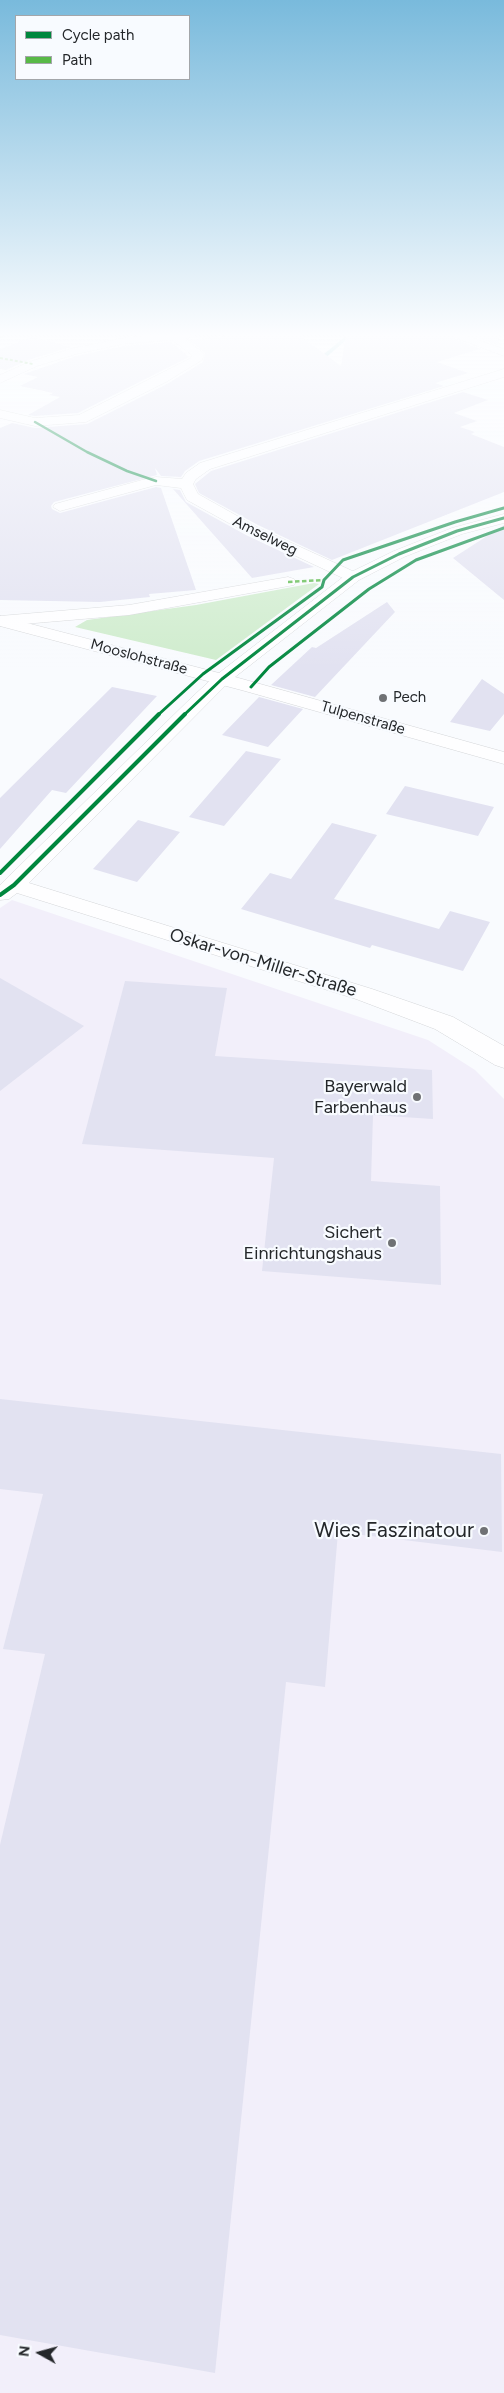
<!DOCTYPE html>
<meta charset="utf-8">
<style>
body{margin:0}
#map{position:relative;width:504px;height:2393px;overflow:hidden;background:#f9fbfe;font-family:Figtree,sans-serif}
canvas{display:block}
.legend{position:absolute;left:15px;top:15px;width:175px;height:65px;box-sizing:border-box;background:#f8fbff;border:1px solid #a3a6aa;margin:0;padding:6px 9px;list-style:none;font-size:15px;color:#24272a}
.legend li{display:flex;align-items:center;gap:10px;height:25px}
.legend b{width:25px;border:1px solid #a3a6aa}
.north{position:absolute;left:15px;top:2328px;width:50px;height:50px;-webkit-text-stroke:4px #f8fbff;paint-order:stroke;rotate:277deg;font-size:14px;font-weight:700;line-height:20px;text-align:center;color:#24272a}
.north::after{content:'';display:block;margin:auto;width:18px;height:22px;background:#24272a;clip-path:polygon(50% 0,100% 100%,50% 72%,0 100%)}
</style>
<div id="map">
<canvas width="504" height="2393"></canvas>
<ul class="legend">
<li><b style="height:6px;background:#00873e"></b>Cycle path</li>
<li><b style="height:6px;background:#58b947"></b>Path</li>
</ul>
<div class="north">N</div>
</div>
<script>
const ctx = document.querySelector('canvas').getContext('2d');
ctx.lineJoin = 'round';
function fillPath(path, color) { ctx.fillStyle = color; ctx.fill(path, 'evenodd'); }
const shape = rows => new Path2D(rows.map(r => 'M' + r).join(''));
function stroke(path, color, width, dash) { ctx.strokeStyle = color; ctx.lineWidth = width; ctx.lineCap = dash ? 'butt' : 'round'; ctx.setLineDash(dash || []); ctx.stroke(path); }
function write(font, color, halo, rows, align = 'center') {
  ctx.font = font + ' Figtree,sans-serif'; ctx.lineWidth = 4.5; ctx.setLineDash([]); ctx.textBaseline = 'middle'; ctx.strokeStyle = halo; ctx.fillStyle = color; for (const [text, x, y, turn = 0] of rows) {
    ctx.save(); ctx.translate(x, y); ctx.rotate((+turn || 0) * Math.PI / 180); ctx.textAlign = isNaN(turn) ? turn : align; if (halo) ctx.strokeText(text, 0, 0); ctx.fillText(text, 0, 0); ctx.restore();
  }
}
fillPath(shape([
 [12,900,428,1040,475,1070,504,1099,504,2393,0,2393,0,908]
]), '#f2effa');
fillPath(shape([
 [314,583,319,584,216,660,75,627,87,620,196,605]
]), '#cfeccd');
fillPath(shape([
 [347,335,352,335,316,366,312,366,312,364,347,335]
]), '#73c4ca');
fillPath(shape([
 [234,335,299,335,341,366,346,335,446,335,480,349,437,362,468,373,435,383,444,386,199,461,185,471,181,477,161,476,155,468,157,475,54,502,51,506,52,509,60,513,156,487,161,488,196,590,149,594,150,597,100,602,0,600,0,428,12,423,35,428,87,424,167,384,203,362,205,353,189,340],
 [470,335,498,335,499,343,496,344],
 [32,337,71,347,28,360,6,370,0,369,0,349],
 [171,342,189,357,78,413,35,416,28,415,60,397,49,395,53,393,20,386,38,377,24,374,76,356,123,346],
 [463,392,488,400,454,413,477,421,460,427,475,432,471,434,504,447,504,492,332,560,258,525,199,493,195,484,211,471],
 [173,489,180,490,186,502,246,535,314,567,252,578],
 [504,525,504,600,453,558],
 [387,602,395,612,315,697,271,685,312,647,316,648],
 [482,679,504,694,504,714,490,731,450,722],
 [112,687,157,696,66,793,52,790,0,849,0,798],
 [259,697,303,709,268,747,222,735],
 [246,751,281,759,224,826,189,817],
 [405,786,494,807,478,836,386,814],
 [138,820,180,832,137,882,93,869],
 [332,823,377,835,334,899,439,929,450,911,490,922,463,971,372,945,370,948,241,909,270,873,291,879],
 [0,978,84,1026,0,1091],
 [125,981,227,988,215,1056,432,1070,433,1119,373,1115,371,1181,440,1186,441,1285,262,1271,274,1158,82,1144],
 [0,1399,501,1454,502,1552,338,1532,325,1687,286,1682,215,2373,0,2335,0,1845,45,1654,3,1649,43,1494,0,1489]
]), '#e2e2f1');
const minor = shape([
 [153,335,195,335,185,339,202,352,204,354,202,360,166,382,86,422,35,426,0,418,0,410,35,418,79,415,191,358,192,355,172,340,123,344,76,354,37,366,0,383,0,375,29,362,70,349,123,338,153,335],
 [448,335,464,335,504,349,504,356,448,335],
 [504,369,504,377,210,469,196,479,193,484,198,494,257,527,359,574,361,577,359,580,347,580,247,533,187,500,181,488,156,485,60,511,53,507,55,504,142,480,156,477,182,479,186,473,200,463,504,369],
 [288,577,294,579,296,582,294,585,129,615,0,626,0,616,129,605,288,577],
 [222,674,228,675,231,679,228,683,29,883,372,989,453,1017,504,1046,504,1068,495,1065,435,1029,356,999,17,893,9,899,0,900,0,885,189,700,216,675,222,674]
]);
const tertiary = shape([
 [504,514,504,523,462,534,404,557,359,580,235,677,504,752,504,764,245,691,0,626,0,616,219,673,347,574,394,551,452,528,504,514]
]);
stroke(minor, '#d4d6d9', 1);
stroke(tertiary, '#d4d6d9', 1);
fillPath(minor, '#fefeff');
fillPath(tertiary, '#fefeff');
stroke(shape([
 [0,337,6,335],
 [0,358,33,364]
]), '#58b947', 2, [3, 2]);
stroke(shape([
 [288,582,324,580]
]), '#58b947', 2.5, [4.5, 2.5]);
stroke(shape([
 [35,422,87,452,127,471,156,481]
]), '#00873e', 2.5);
stroke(shape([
 [251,687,269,667,369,589,416,560,504,528],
 [158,715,203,674,322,587,324,580,343,560,455,522,504,508],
 [184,715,222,679,353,577,399,554,457,531,504,518]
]), '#00873e', 3);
stroke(shape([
 [0,873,159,714],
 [0,895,14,885,185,714]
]), '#00873e', 4);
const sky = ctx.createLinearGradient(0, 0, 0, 670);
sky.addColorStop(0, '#79badc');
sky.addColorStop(0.5, '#fcfdff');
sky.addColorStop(1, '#fcfdff00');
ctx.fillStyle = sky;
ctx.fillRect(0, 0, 504, 670);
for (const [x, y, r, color] of [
 [383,698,5,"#6f7174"],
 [417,1097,5,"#6f7174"],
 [392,1243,5,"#6f7174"],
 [484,1531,5,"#6f7174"]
]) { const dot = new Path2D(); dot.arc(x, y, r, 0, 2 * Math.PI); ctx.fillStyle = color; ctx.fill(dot); stroke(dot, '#f8fbff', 2); }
write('15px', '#24272a', '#f8fbff', [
 ["Amselweg",265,536,26],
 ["Mooslohstraße",139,657,15],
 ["Tulpenstraße",363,718,16]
]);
write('15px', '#24272a', '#f8fbff', [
 ["Pech",393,698]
], 'left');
write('18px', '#24272a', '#f8fbff', [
 ["Oskar-von-Miller-Straße",263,963,17]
]);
write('18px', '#24272a', '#f8fbff', [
 ["Bayerwald",407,1087],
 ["Farbenhaus",407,1108],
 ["Sichert",382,1233],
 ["Einrichtungshaus",382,1254]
], 'right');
write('21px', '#24272a', '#f8fbff', [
 ["Wies Faszinatour",474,1531]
], 'right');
</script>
